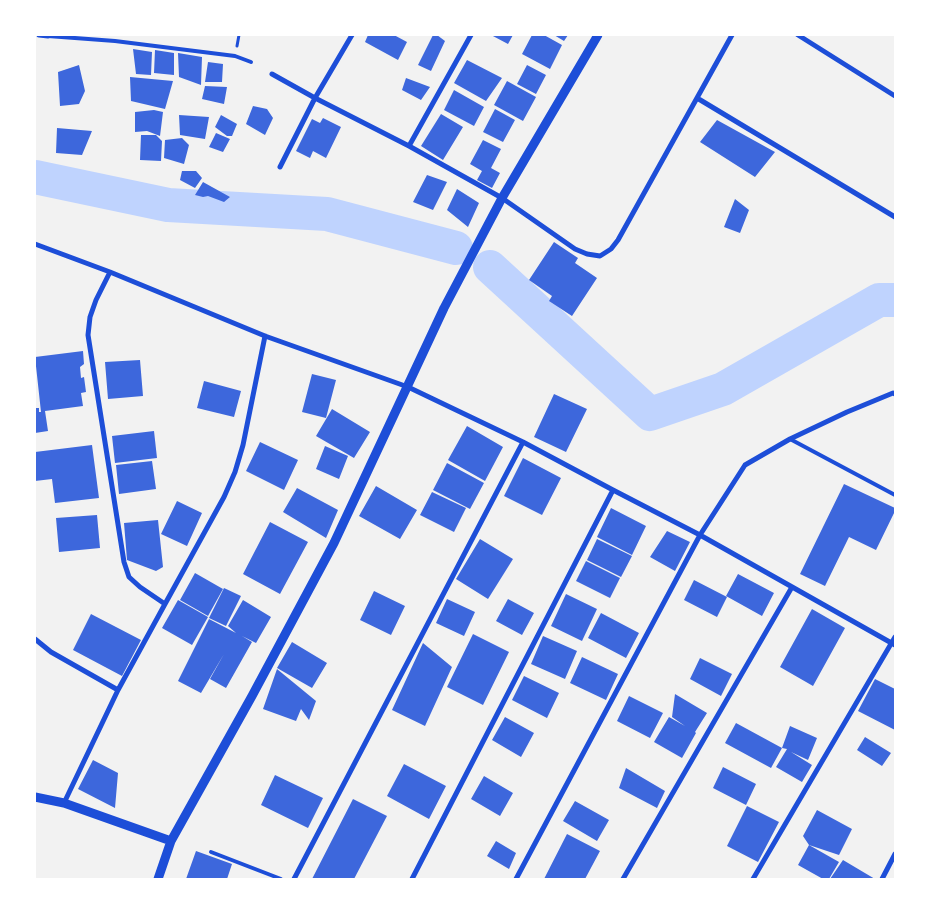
<!DOCTYPE html>
<style>
body{margin:0}
#map{position:relative;width:930px;height:914px;overflow:hidden;background:#f2f2f2;font-family:"Varela Round",sans-serif}
canvas{display:block}
.frame{position:absolute;inset:0;border:36px solid #fff;pointer-events:none}
</style>
<div id="map">
<canvas width="930" height="914"></canvas>
<div class="frame"></div>
</div>
<script>
const ctx = document.querySelector('canvas').getContext('2d');
ctx.lineJoin = 'round';
const shape = rows => new Path2D(rows.map(r => 'M' + r).join(''));
function stroke(path, color, width, dash) { ctx.strokeStyle = color; ctx.lineWidth = width; ctx.lineCap = dash ? 'butt' : 'round'; ctx.setLineDash(dash || []); ctx.stroke(path); }
function fillPath(path, color) { ctx.fillStyle = color; ctx.fill(path, 'evenodd'); }
stroke(shape([
 [35,177,168,205,327,214,456,248],
 [490,267,650,414,723,389,879,300,895,300]
]), '#bfd3fe', 34);
fillPath(shape([
 [368,35,394,35,407,42,398,60,365,42],
 [433,35,437,35,445,41,431,71,418,65],
 [491,35,513,35,508,44],
 [532,35,544,35,562,45,550,69,522,54],
 [554,35,568,35,564,41],
 [133,49,152,52,151,75,136,74],
 [155,50,174,53,174,75,154,73],
 [178,53,202,57,201,85,179,77],
 [467,60,502,78,486,101,454,83],
 [208,62,223,64,222,82,205,82],
 [79,65,85,91,79,104,60,106,58,72],
 [527,65,546,75,536,94,517,84],
 [130,77,173,81,165,109,131,101],
 [406,78,430,87,421,100,402,90],
 [507,81,536,97,523,121,494,105],
 [205,86,227,87,224,104,202,99],
 [454,90,484,107,474,126,444,110],
 [253,106,267,109,273,118,265,135,246,124],
 [495,109,515,120,503,142,483,132],
 [154,110,163,112,160,136,147,131,135,132,135,112],
 [441,114,463,127,443,160,421,146],
 [179,115,209,117,205,139,180,135],
 [221,115,237,124,232,136,227,136,215,127],
 [323,118,341,127,326,158,313,151,310,158,296,151,312,119,320,123],
 [717,120,775,152,755,177,700,142],
 [57,128,92,131,82,155,56,153],
 [216,133,230,139,223,152,209,147],
 [141,135,156,135,162,141,161,161,140,160],
 [182,138,189,145,184,164,164,158,165,140],
 [483,140,501,149,491,168,500,173,492,188,477,180,482,171,470,164],
 [182,171,196,171,202,178,195,188,180,180],
 [427,175,447,182,433,210,413,202],
 [203,182,230,197,224,202,208,196,203,197,195,195],
 [457,189,479,203,468,227,447,210],
 [735,199,749,210,740,233,724,227],
 [554,242,578,258,575,263,597,278,572,316,549,301,552,296,529,280],
 [83,351,84,364,80,367,81,378,84,377,86,392,81,393,83,406,45,411,48,431,35,433,35,408,39,408,39,412,41,412,35,357],
 [140,360,143,396,108,399,105,362],
 [312,374,336,380,326,418,302,412],
 [204,381,241,391,234,417,197,408],
 [554,394,587,409,566,452,534,437],
 [332,409,370,432,354,458,316,436],
 [467,426,503,447,485,481,448,460],
 [154,431,157,458,115,463,112,436],
 [260,442,298,460,284,490,246,471],
 [92,445,99,498,55,503,52,479,35,481,35,452],
 [325,446,348,456,339,479,316,469],
 [523,458,561,478,542,515,504,496],
 [152,461,156,489,119,494,116,465],
 [447,463,484,483,470,509,433,490],
 [844,484,895,508,895,511,876,550,849,537,825,586,800,574],
 [376,486,417,510,400,539,359,516],
 [297,488,338,510,326,538,283,512],
 [432,492,466,508,454,532,420,515],
 [177,501,202,513,187,546,161,534],
 [611,508,646,526,632,555,597,537],
 [97,515,100,548,59,552,56,518],
 [158,520,163,567,156,571,127,560,124,523],
 [270,522,308,542,280,594,243,574],
 [667,531,690,542,675,571,650,557],
 [480,539,513,559,488,599,456,579],
 [597,539,632,556,621,577,587,560],
 [586,561,620,578,610,598,576,581],
 [195,573,223,589,208,616,180,600],
 [738,574,774,593,762,616,726,596],
 [694,580,727,597,717,617,684,600],
 [224,588,241,596,226,626,209,618],
 [374,591,405,606,391,635,360,620],
 [566,594,597,609,582,641,551,626],
 [447,599,475,612,464,636,436,623],
 [508,599,534,613,522,635,496,621],
 [178,600,208,617,192,645,162,628],
 [243,600,271,617,256,643,242,636,252,642,226,688,210,679,224,654,201,693,178,681,209,619,236,633,228,626],
 [812,609,845,628,813,686,780,667],
 [601,613,639,633,626,658,588,638],
 [91,614,141,640,122,676,73,650],
 [473,634,509,652,483,705,447,687],
 [543,636,577,651,565,679,531,664],
 [292,642,327,663,312,688,277,668],
 [423,643,452,667,425,726,392,710],
 [582,657,618,674,606,700,570,683],
 [700,658,732,674,721,696,690,679],
 [277,669,316,701,309,720,301,709,296,721,263,709],
 [524,676,559,693,547,718,512,700],
 [875,679,895,689,895,730,858,711],
 [675,694,707,713,695,732,696,733,682,758,654,742,669,717,685,726,672,717],
 [629,696,663,713,650,738,617,721],
 [505,717,534,733,521,757,492,740],
 [736,723,782,748,771,768,725,743],
 [790,726,817,738,808,760,791,752,812,765,802,782,776,767,787,749,782,748],
 [865,737,891,753,882,766,857,750],
 [93,760,118,773,115,808,78,789],
 [404,764,446,786,429,819,387,796],
 [723,767,756,784,746,805,713,788],
 [626,768,665,791,657,808,619,788],
 [275,775,323,798,308,828,261,805],
 [484,776,513,793,500,816,471,799],
 [353,799,387,816,354,879,312,879],
 [575,801,609,820,597,841,563,821],
 [747,806,779,822,758,862,727,846],
 [817,810,852,829,839,855,809,845,839,862,829,879,823,879,798,865,809,845,803,836],
 [567,834,600,851,585,879,544,879],
 [496,841,516,853,509,869,487,856],
 [196,851,232,864,227,879,186,879],
 [843,860,875,879,830,879]
]), '#3d67dc');
stroke(shape([
 [237,46,239,35]
]), '#1d4ed8', 3);
stroke(shape([
 [48,36,115,41,235,56,251,62],
 [790,439,895,495],
 [211,852,281,879]
]), '#1d4ed8', 4);
stroke(shape([
 [39,35,48,36],
 [798,35,895,96],
 [272,74,315,98,409,146,502,198,575,249,587,254,600,256,611,249,618,240,732,35],
 [697,98,895,217],
 [409,146,471,35],
 [280,167,315,98,352,35],
 [35,244,110,272,265,336,408,387,523,442,613,490,700,535,895,645],
 [110,272,96,300,90,317,88,335,124,562,129,577,140,587,165,604],
 [35,639,51,652,118,690],
 [64,803,118,690,165,604,224,497,235,472,243,445,265,336],
 [294,879,523,442],
 [412,879,613,490],
 [516,879,700,535,745,465,790,439,847,412,893,393,895,394],
 [623,879,792,587],
 [753,879,895,637],
 [882,879,895,854]
]), '#1d4ed8', 5);
stroke(shape([
 [35,797,64,803,171,841],
 [158,879,171,841,252,696,334,543,444,308,502,198,598,35]
]), '#1d4ed8', 9);
</script>
